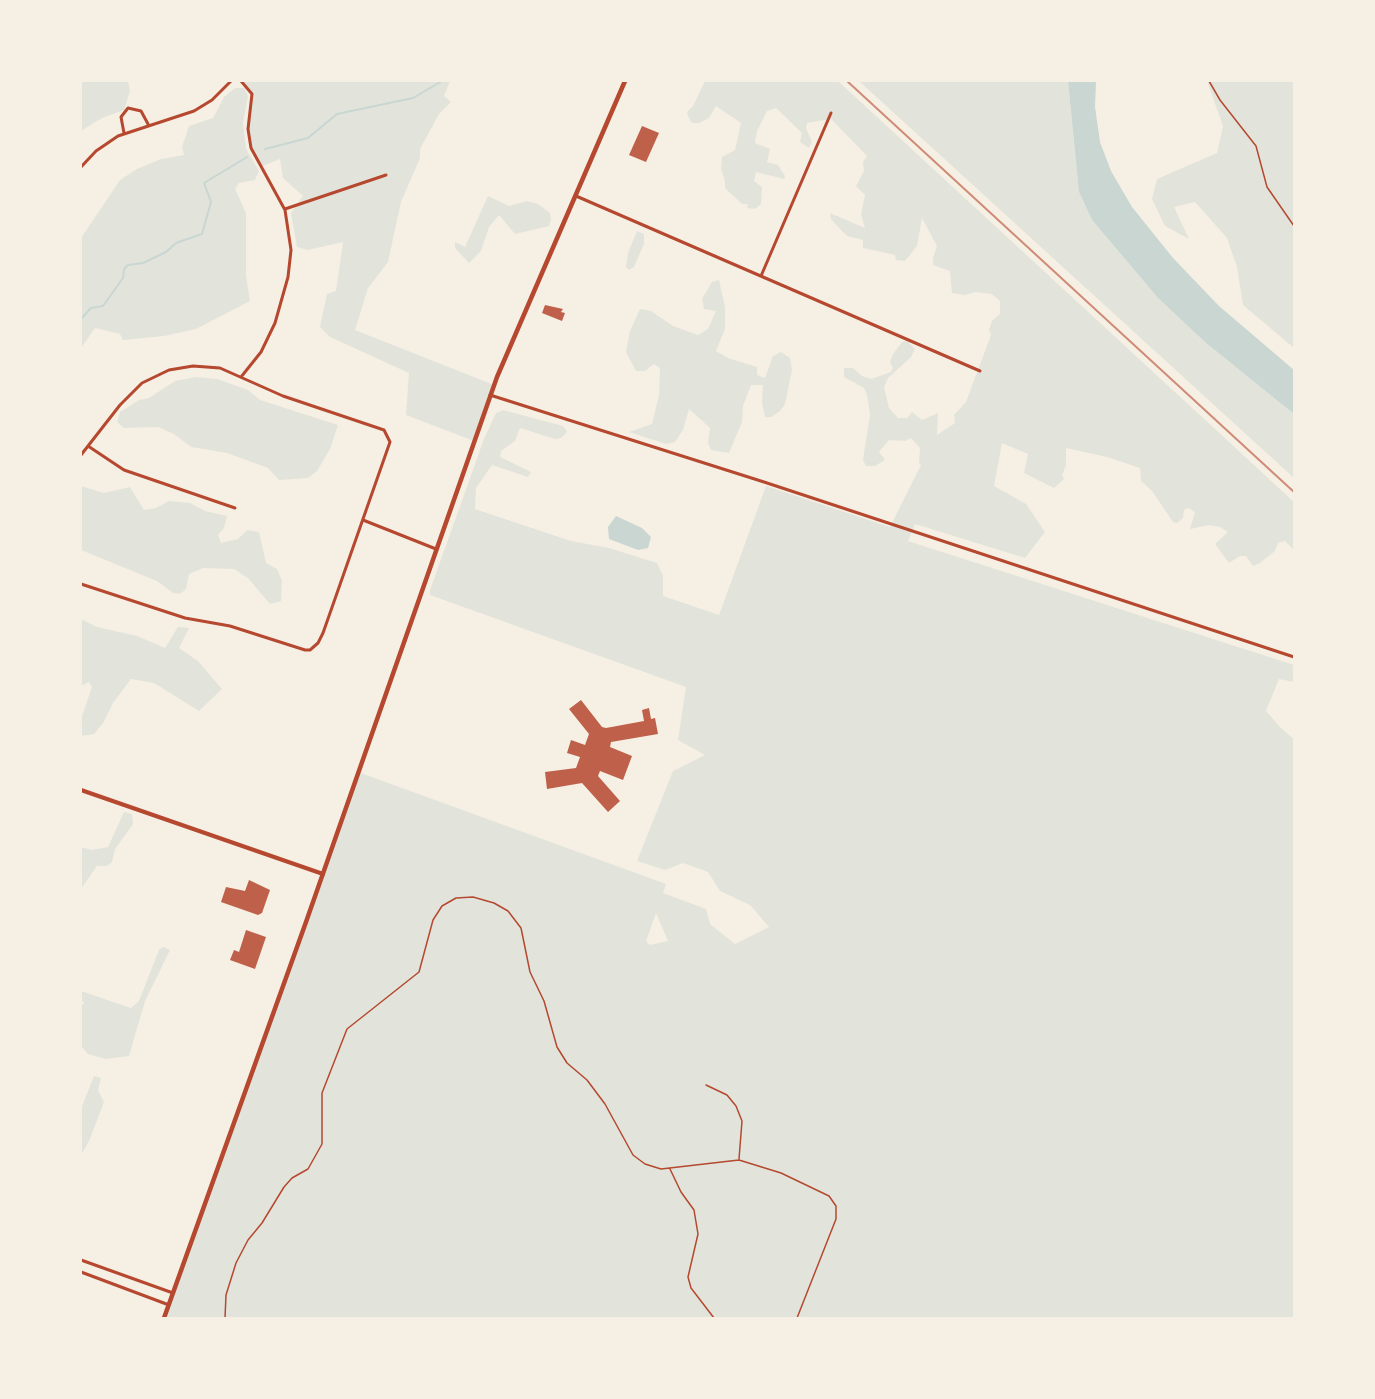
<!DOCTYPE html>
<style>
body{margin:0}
#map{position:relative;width:1375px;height:1399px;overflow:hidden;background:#f6efe4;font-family:"Nunito Sans",sans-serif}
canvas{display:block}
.frame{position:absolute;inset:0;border:82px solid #f6efe4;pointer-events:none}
</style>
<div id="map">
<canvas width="1375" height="1399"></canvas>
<div class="frame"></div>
</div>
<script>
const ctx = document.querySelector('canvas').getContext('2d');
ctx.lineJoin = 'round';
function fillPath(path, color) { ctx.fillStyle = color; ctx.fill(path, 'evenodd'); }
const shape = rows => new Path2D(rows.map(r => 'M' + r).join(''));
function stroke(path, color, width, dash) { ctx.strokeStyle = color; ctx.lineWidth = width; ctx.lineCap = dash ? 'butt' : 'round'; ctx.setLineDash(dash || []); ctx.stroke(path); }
fillPath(shape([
 [81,81,128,81,130,91,124,110,102,118,81,131],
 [241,81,450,81,444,96,451,102,439,114,420,149,420,158,401,202,388,262,368,288,355,330,494,385,474,441,406,415,409,373,330,337,320,327,327,294,336,291,343,242,308,250,297,247,291,213,303,196,283,178,280,159,260,167,253,154,248,129,252,94],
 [705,81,838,81,1294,502,1294,550,1285,541,1278,543,1275,551,1260,563,1253,566,1246,556,1240,556,1229,563,1215,544,1228,532,1220,527,1209,525,1190,529,1195,512,1188,508,1184,510,1183,518,1177,523,1173,522,1152,491,1141,481,1140,468,1107,457,1066,448,1066,465,1062,475,1064,479,1054,488,1024,473,1028,454,1002,443,994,486,1026,504,1045,532,1025,558,915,524,908,541,1294,665,1294,682,1279,679,1266,711,1282,729,1294,739,1294,1318,164,1318,358,772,666,884,663,893,706,909,710,924,735,944,769,927,750,905,720,891,708,872,683,863,665,870,637,861,673,771,705,755,678,740,686,687,430,595,430,590,484,439,496,413,503,410,563,426,567,432,561,438,555,439,520,428,515,441,501,451,500,457,531,472,528,477,492,465,476,488,475,509,571,541,609,548,657,563,663,576,663,596,719,615,766,486,890,527,921,465,919,463,920,448,911,438,905,441,889,440,879,452,885,460,875,466,866,466,863,460,870,415,867,395,864,388,844,377,844,368,853,368,862,376,871,379,891,372,893,368,890,362,893,354,902,342,907,341,915,349,911,357,888,378,884,387,889,408,898,418,907,418,912,412,922,420,938,413,937,435,955,423,954,415,966,402,991,335,989,330,992,321,1000,314,1000,301,992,294,976,292,965,295,952,293,950,271,933,265,933,258,937,246,922,218,917,246,905,261,896,260,895,255,863,248,863,240,847,236,841,230,831,219,830,213,865,228,861,214,865,195,856,186,864,171,863,162,867,156,831,119,807,123,806,128,812,142,809,148,800,142,802,133,776,108,767,111,757,131,755,143,770,149,767,162,778,165,785,176,784,179,756,172,754,181,762,187,761,204,755,209,747,208,748,204,742,204,725,188,725,181,721,169,722,157,735,150,741,123,716,106,709,118,699,123,692,123,688,116,687,112,693,106],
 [656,913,668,941,650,945,646,941],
 [859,81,1068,81,1079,192,1092,220,1158,298,1206,343,1294,414,1294,478],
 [1207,81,1294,81,1294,348,1243,305,1237,267,1227,238,1195,202,1174,207,1189,239,1165,226,1152,199,1157,179,1217,153,1223,126],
 [235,88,244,88,248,96,243,123,246,149,259,171,255,180,239,183,235,189,246,213,246,276,250,301,196,329,164,336,123,340,120,334,95,328,81,348,81,238,120,180,137,169,161,159,184,155,182,147,189,126,213,118,224,97],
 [488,196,509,206,527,201,538,204,550,213,551,219,549,226,515,234,499,215,489,227,481,251,469,263,455,248,455,242,465,247],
 [637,231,644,234,644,244,634,267,629,270,626,267,628,253],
 [719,280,725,307,725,329,716,351,728,358,757,367,757,375,765,378,773,356,781,352,790,358,792,370,785,404,780,411,771,417,765,417,762,403,763,385,751,385,743,406,742,422,729,453,711,450,708,443,710,428,689,409,683,430,675,442,666,444,629,432,652,424,659,395,660,368,654,364,645,371,636,371,626,352,630,331,640,309,651,311,673,326,698,335,708,329,716,311,704,309,702,299,712,282],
 [196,377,217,379,248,390,260,400,338,425,330,449,317,471,308,478,279,480,268,468,227,453,191,447,174,434,158,427,124,428,117,422,120,412,139,400,149,398,175,381],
 [81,486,104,493,130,487,144,510,156,508,169,501,190,503,205,511,227,516,224,528,218,535,221,543,238,539,247,530,259,532,266,563,277,569,282,581,281,601,270,604,248,578,234,569,203,568,189,574,186,589,180,594,173,593,157,581,81,550],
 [81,619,97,627,137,636,165,648,178,627,189,628,179,648,198,661,222,689,199,711,154,683,131,679,113,703,103,723,94,734,81,736,81,719,92,687,89,682,81,686],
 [124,812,132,814,133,824,115,849,112,862,107,866,97,866,81,889,81,847,92,850,108,847],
 [163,947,170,950,145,1001,129,1056,106,1059,88,1054,81,1046,81,1007,84,1002,81,1001,81,991,131,1008,139,1001,159,950],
 [94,1076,101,1078,98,1090,104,1102,89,1141,81,1155,81,1109]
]), '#e2e4dc');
fillPath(shape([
 [1068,81,1096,81,1095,107,1100,142,1111,171,1132,207,1173,258,1219,306,1294,370,1294,414,1206,343,1158,298,1092,220,1079,192],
 [616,516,642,528,651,537,648,548,638,550,609,539,608,527]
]), '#c9d6d2');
stroke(shape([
 [265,149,308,138,337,114,413,98,442,81],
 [81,319,91,308,103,306,123,278,124,269,128,265,143,263,166,252,176,243,202,234,211,202,204,183,247,157]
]), '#c9d6d2', 2);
fillPath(shape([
 [642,126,659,133,646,162,629,155],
 [545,305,563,309,561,312,565,313,562,321,542,313],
 [581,700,602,727,606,728,644,721,642,710,649,708,651,719,655,718,658,734,611,742,610,747,632,756,623,780,600,771,598,776,620,801,608,812,582,783,547,789,545,772,576,768,580,757,567,753,571,740,585,745,589,734,569,709],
 [249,880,270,890,262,913,258,915,221,902,226,887,245,891],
 [246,930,266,937,255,969,230,960,234,950,239,952]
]), '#bf614a');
stroke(shape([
 [1209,81,1220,100,1256,146,1267,187,1294,226],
 [706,1085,727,1095,736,1106,742,1121,739,1159],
 [670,1169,681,1192,694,1210,698,1234,688,1277,691,1288,714,1318],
 [225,1318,226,1295,236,1263,248,1240,262,1223,284,1187,292,1178,308,1169,322,1144,322,1093,347,1029,419,972,433,920,442,906,456,898,473,897,494,903,508,911,521,928,530,972,544,1001,557,1047,567,1063,587,1080,605,1104,633,1155,645,1164,661,1169,739,1160,781,1173,829,1196,836,1206,836,1219,797,1318]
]), '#b5482f', 1.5);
stroke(shape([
 [241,81,252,94,248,129,251,148,285,210,291,250,288,277,275,323,261,352,241,377],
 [124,133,121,117,128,108,141,111,148,124],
 [81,167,96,151,118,136,194,111,212,100,231,81],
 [576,196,980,371],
 [285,209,386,175],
 [761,276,831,113],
 [490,395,764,482,1294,657],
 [88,446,124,470,235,508],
 [81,455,120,405,142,383,169,370,193,366,220,368,283,396,384,430,390,442,323,633,318,643,310,650,305,650,230,626,185,618,81,584],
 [363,520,436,549],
 [81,1260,173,1293],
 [81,1272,169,1305]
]), '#b5482f', 3);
stroke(shape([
 [81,790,323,874]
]), '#b5482f', 4);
stroke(shape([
 [164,1318,306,922,497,377,625,81]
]), '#b5482f', 4.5);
stroke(shape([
 [847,81,1294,492]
]), '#cf8b77', 2);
</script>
